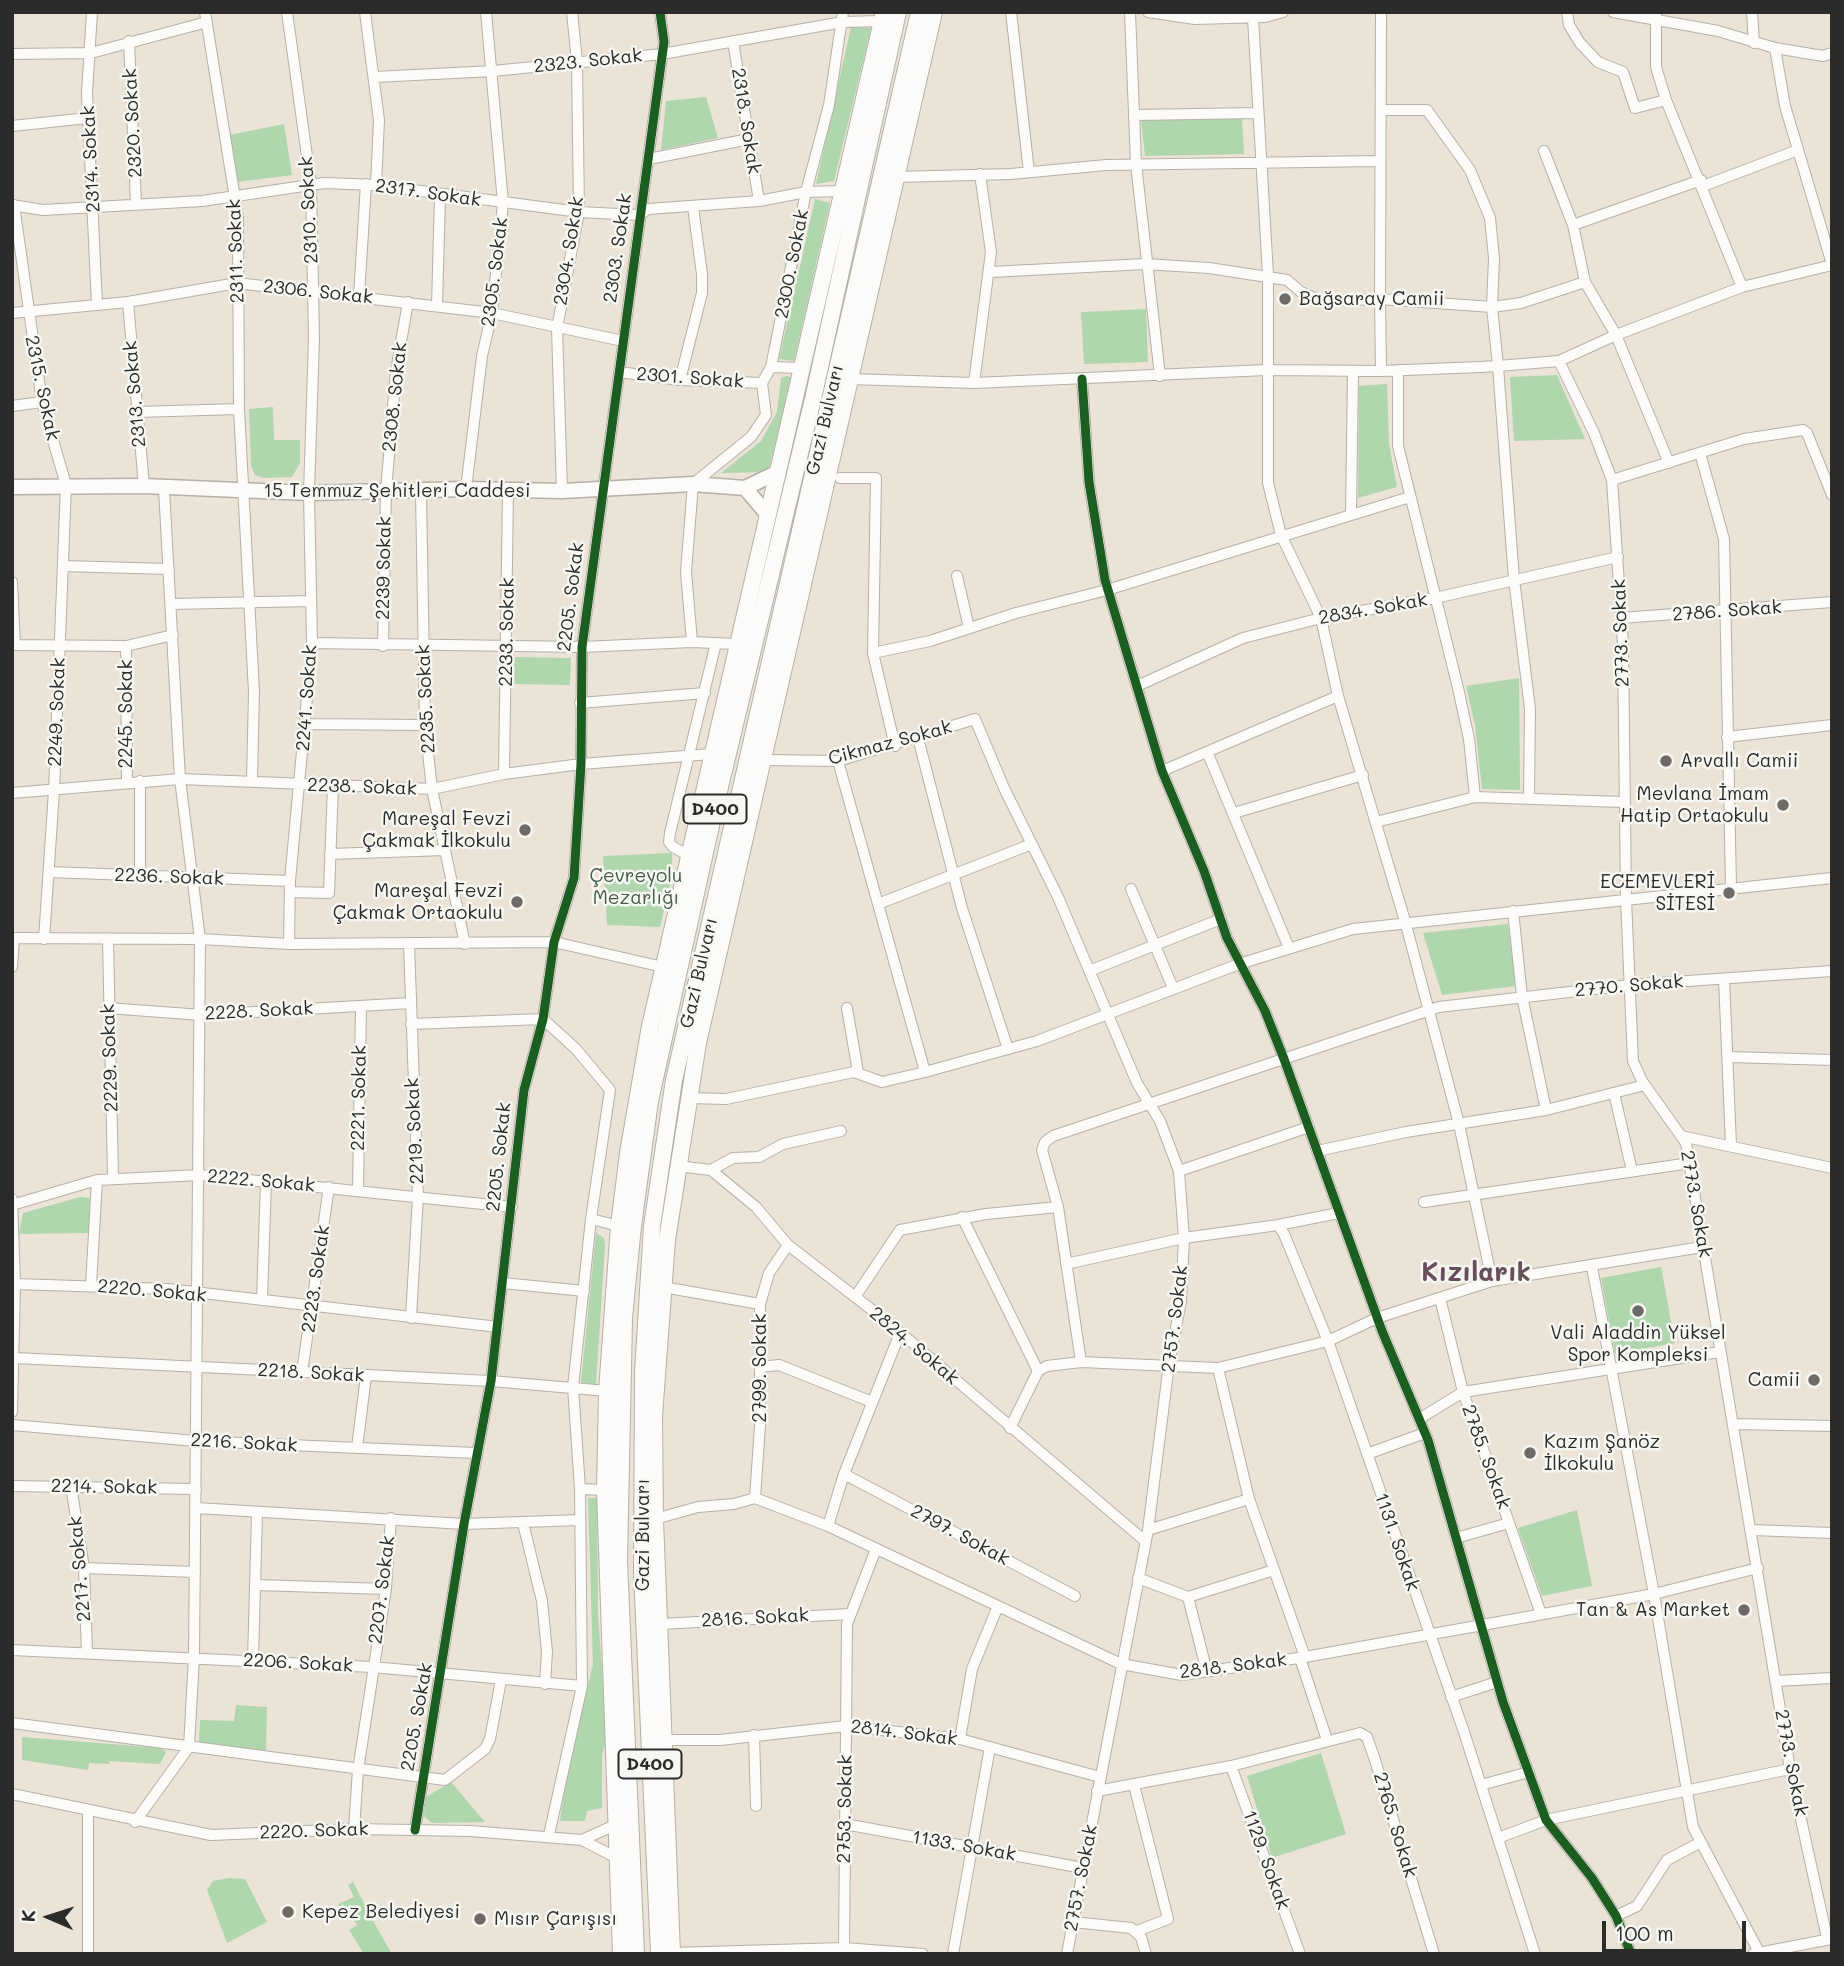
<!DOCTYPE html>
<meta charset="utf-8">
<style>
body{margin:0}
#map{position:relative;width:1844px;height:1966px;overflow:hidden;background:#ebe3d6;font-family:Mali,sans-serif}
canvas{display:block}
.frame{position:absolute;inset:0;border:14px solid #2b2b2b;pointer-events:none}
.north{position:absolute;left:14px;top:1882px;width:70px;height:70px;-webkit-text-stroke:5px #f6f6f2;paint-order:stroke;rotate:273deg;font-size:19px;font-weight:700;line-height:28px;text-align:center;color:#2b2b2b}
.north::after{content:'';display:block;margin:auto;width:24px;height:32px;background:#2b2b2b;clip-path:polygon(50% 0,100% 100%,50% 72%,0 100%)}
.scale{position:absolute;left:1602px;top:1921px;width:144px;height:32px;box-sizing:border-box;border:4px solid #2b2b2b;border-top:0;padding-left:9px;font-size:21px;line-height:24px;white-space:nowrap;color:#2b2b2b;-webkit-text-stroke:5px #f6f6f2;paint-order:stroke}
</style>
<div id="map">
<canvas width="1844" height="1966"></canvas>
<div class="frame"></div>
<div class="north">K</div>
<div class="scale">100 m</div>
</div>
<script>
const ctx = document.querySelector('canvas').getContext('2d');
ctx.lineJoin = 'round';
function fillPath(path, color) { ctx.fillStyle = color; ctx.fill(path, 'evenodd'); }
const shape = rows => new Path2D(rows.map(r => 'M' + r).join(''));
function stroke(path, color, width, dash) { ctx.strokeStyle = color; ctx.lineWidth = width; ctx.lineCap = dash ? 'butt' : 'round'; ctx.setLineDash(dash || []); ctx.stroke(path); }
function write(font, color, halo, rows, align = 'center') {
  ctx.font = font + ' Mali,sans-serif'; ctx.lineWidth = 5; ctx.setLineDash([]); ctx.textBaseline = 'middle'; ctx.strokeStyle = halo; ctx.fillStyle = color; for (const [text, x, y, turn = 0] of rows) {
    ctx.save(); ctx.translate(x, y); ctx.rotate((+turn || 0) * Math.PI / 180); ctx.textAlign = isNaN(turn) ? turn : align; if (halo) ctx.strokeText(text, 0, 0); ctx.fillText(text, 0, 0); ctx.restore();
  }
}
fillPath(shape([
 [851,27,871,28,834,181,816,184],
 [706,97,718,138,661,150,666,101],
 [1242,117,1244,154,1145,156,1141,119],
 [284,124,292,175,237,182,229,135],
 [815,199,830,203,794,361,779,359],
 [1146,309,1148,362,1084,364,1081,312],
 [1557,375,1585,439,1514,441,1510,377],
 [787,376,792,378,768,472,721,473,761,441,777,412,781,378],
 [1387,384,1389,444,1397,487,1358,498,1359,386],
 [273,407,274,440,300,440,300,463,292,477,264,478,255,475,251,466,249,409],
 [513,657,571,658,570,685,513,684],
 [1519,678,1520,790,1482,789,1475,725,1466,686],
 [672,853,672,878,660,927,607,925,603,856],
 [1508,924,1516,986,1442,995,1423,933],
 [80,1197,90,1198,89,1233,19,1234,23,1213],
 [596,1233,604,1238,605,1245,596,1385,581,1382],
 [1661,1267,1675,1343,1615,1354,1601,1278],
 [588,1498,597,1498,598,1614,607,1738,602,1755,602,1808,587,1811,585,1821,560,1821,565,1784,593,1664],
 [1577,1510,1592,1586,1542,1596,1518,1528],
 [236,1705,267,1707,266,1752,199,1744,200,1720,234,1721],
 [22,1737,161,1748,166,1752,160,1764,109,1761,109,1764,89,1763,88,1770,22,1760],
 [1321,1753,1346,1834,1272,1858,1247,1776],
 [451,1782,485,1822,432,1823,424,1816,426,1797],
 [229,1878,245,1879,267,1922,227,1943,207,1890,213,1881],
 [353,1882,377,1928,392,1954,364,1954,349,1930,357,1925,352,1917,346,1920,338,1904,354,1897,348,1885]
]), '#afd6ad');
const minor = shape([
 [92,12,87,93,97,305],
 [205,12,238,217,239,409,254,692,252,780],
 [287,12,311,185,314,338,309,493,312,643,290,881,289,944],
 [365,12,379,120,376,185],
 [1011,12,1029,172],
 [1130,12,1136,164,1160,376],
 [1148,12,1195,19,1265,17,1283,12],
 [1381,12,1380,299,1492,307,1494,258,1490,218,1470,170,1427,110,1381,110],
 [1567,12,1569,25,1580,43,1598,62,1623,72,1635,108,1666,100],
 [1613,12,1718,31,1775,48,1823,56,1832,53],
 [1656,12,1656,67,1666,100,1742,287],
 [1752,12,1754,43],
 [1253,18,1268,275,1268,483,1281,535,1321,618,1338,696,1405,921,1459,1124,1492,1281],
 [129,41,136,204],
 [733,41,759,201],
 [1775,48,1785,106,1832,264],
 [12,54,91,53,207,22],
 [375,77,493,71,662,54,843,22,882,21],
 [1134,115,1258,113],
 [12,126,88,118],
 [1544,151,1573,225,1585,282],
 [649,159,749,139],
 [896,177,1011,174,1106,165,1378,161],
 [1703,186,1798,150],
 [12,205,43,210,202,201,324,183,376,185,579,212,639,215,648,209,759,201,806,192,841,191],
 [14,205,42,402,66,485,54,791,44,939],
 [1573,225,1701,180],
 [991,272,1145,264,1209,268,1287,280,1301,292,1321,301,1380,299,1381,371],
 [359,296,366,184],
 [128,302,144,486],
 [437,306,440,196],
 [12,313,128,302,237,283,492,313,623,341],
 [1559,361,1594,433,1612,480,1623,644,1626,899,1633,1061,1642,1081,1686,1143,1790,1769,1827,1938],
 [771,367,801,368],
 [1398,370,1398,446,1458,688,1469,739,1475,797],
 [619,372,680,380,762,383],
 [850,379,974,383,1266,370,1381,371,1480,367,1498,366,1559,361,1616,335,1585,282,1521,303,1492,307,1498,366,1514,579,1530,709,1529,796],
 [1082,379,1089,482,1105,580,1162,771,1204,871,1227,938,1265,1011,1284,1059,1382,1331,1428,1440,1503,1702,1546,1820,1592,1878,1616,1916,1631,1954],
 [680,380,702,293,702,274,693,207],
 [974,383,991,252,980,174],
 [12,406,42,402],
 [137,412,239,409],
 [1700,453,1724,539,1731,887],
 [1669,463,1616,335,1742,287,1832,265],
 [840,478,876,478,873,653,895,746],
 [1612,480,1744,439,1803,430,1807,433,1832,495],
 [466,489,482,356,492,313,503,203,486,12],
 [562,491,557,328,579,212,577,62,572,12],
 [421,492,425,725,432,789,465,944],
 [1351,515,1353,371],
 [63,566,169,569],
 [957,576,969,628],
 [12,582,15,645],
 [172,604,310,601],
 [1621,618,1832,602],
 [692,642,686,572,693,484,751,437,766,415,762,383,771,367,806,192,829,105,843,12],
 [312,643,582,647,692,642,736,644],
 [12,645,126,646,173,635],
 [126,646,127,782],
 [383,646,386,491,396,371,408,302],
 [873,653,930,641,1016,613,1107,590,1410,497],
 [1137,686,1243,638,1321,618,1435,598,1618,557],
 [580,703,705,693],
 [307,724,425,725],
 [1727,737,1832,725],
 [918,738,962,908,1008,1049],
 [1208,754,1289,948],
 [762,760,838,761,975,719,1004,788,1058,897,1137,1083,1160,1121,1179,1171,1184,1238,1181,1301,1169,1364,1148,1530,1067,1954],
 [838,761,925,1072],
 [1162,771,1338,696],
 [504,774,508,490],
 [140,781,140,877],
 [12,793,180,779,432,789,504,774,581,764,711,754],
 [1234,813,1363,775],
 [1376,822,1475,797,1623,802],
 [330,854,445,850],
 [688,855,673,847,669,842,670,833,716,643],
 [49,872,290,881],
 [1131,889,1173,988],
 [290,892,329,893,333,785],
 [878,904,1032,844],
 [1513,911,1522,996,1546,1110],
 [12,938,200,939,289,944,554,942,663,967],
 [108,939,113,1177],
 [409,944,418,1196,411,1318],
 [12,967,14,938],
 [1089,971,1221,919],
 [1724,979,1731,1145],
 [107,1008,202,1015,411,1003],
 [847,1008,858,1072],
 [411,1024,543,1019,576,1049,610,1090,591,1219,573,1387,580,1489,582,1686,549,1835],
 [1729,1057,1832,1060],
 [1614,1093,1632,1171],
 [688,1098,726,1099,854,1072,882,1082,925,1072,1037,1041,1239,964,1353,929,1832,878],
 [1681,1136,1832,1168],
 [1317,1151,1406,1132,1546,1110,1645,1085],
 [677,1166,711,1170,756,1207,788,1245,889,1323,1145,1541],
 [711,1170,733,1158,759,1157,783,1144,841,1131],
 [1179,1171,1309,1127],
 [358,1189,361,1006],
 [1424,1202,1690,1163],
 [12,1205,97,1180,200,1175,512,1207],
 [962,1217,1038,1371],
 [591,1219,619,1226],
 [1278,1225,1339,1213],
 [1066,1264,1184,1238,1278,1225,1284,1234,1328,1341,1464,1732,1535,1954],
 [1592,1267,1654,1594,1693,1827,1759,1952],
 [503,1283,584,1291],
 [15,1284,168,1289,498,1327],
 [91,1286,97,1180],
 [663,1287,760,1304],
 [855,1297,900,1230,986,1214,1058,1207],
 [1440,1298,1463,1392,1541,1614],
 [262,1300,266,1181],
 [15,1358,491,1381,607,1391],
 [1081,1362,1058,1207,1042,1150,1045,1142,1053,1136,1439,1007,1630,985,1832,971],
 [760,1367,779,1365,872,1402],
 [1218,1368,1249,1499,1305,1657],
 [302,1372,329,1187],
 [12,1412,15,1284,12,1199],
 [1419,1419,1463,1392,1720,1352],
 [1734,1424,1832,1426],
 [12,1425,196,1441,476,1453],
 [1010,1428,1038,1371,1047,1366,1081,1362,1218,1368,1328,1341,1377,1318,1492,1281,1702,1247],
 [357,1448,366,1376],
 [1367,1454,1425,1433],
 [844,1474,1075,1596],
 [12,1486,196,1489],
 [71,1486,84,1568,87,1653],
 [580,1489,605,1490],
 [755,1498,760,1426,760,1304,769,1273,788,1245],
 [196,1508,464,1524,580,1520],
 [655,1519,698,1507,734,1504,755,1498,828,1526,1121,1664,1182,1675,1305,1657,1654,1594,1758,1568],
 [523,1523,542,1601,547,1652,545,1684],
 [828,1526,844,1474,900,1333],
 [1148,1530,1249,1499],
 [1752,1530,1832,1533],
 [1456,1538,1509,1523],
 [84,1568,195,1572],
 [1138,1578,1188,1597,1274,1570],
 [256,1585,386,1589],
 [1188,1597,1207,1672],
 [660,1624,850,1614],
 [12,1650,372,1667,582,1686],
 [1300,1658,1327,1740],
 [253,1660,257,1514],
 [1776,1681,1832,1678],
 [1451,1697,1497,1682],
 [12,1723,445,1780,485,1749,490,1739,501,1680],
 [754,1735,756,1806],
 [960,1739,972,1669,998,1606],
 [663,1740,720,1740,846,1726,960,1739,1100,1777],
 [1231,1766,1300,1954],
 [1134,1785,1168,1919,1137,1931],
 [1481,1785,1529,1772],
 [1097,1791,1231,1766,1360,1733,1367,1737,1375,1760,1434,1954],
 [12,1794,211,1835,354,1829,470,1831,582,1840,615,1825],
 [88,1810,88,1954],
 [135,1822,189,1747,194,1657,200,939,180,779,164,489],
 [845,1824,1083,1868],
 [354,1829,358,1770,386,1589,391,1518],
 [415,1830,464,1524,491,1381,524,1090,543,1019,554,942,574,878,581,764,582,647,664,42,660,12],
 [1498,1838,1546,1820,1790,1769],
 [582,1840,617,1858],
 [1616,1916,1637,1906,1667,1860,1701,1842],
 [1073,1922,1131,1928,1141,1937,1146,1954],
 [844,1948,847,1624,876,1549],
 [672,1953,844,1948,923,1954],
 [953,1954,990,1747],
 [1753,1954,1831,1939]
]);
const secondary = shape([
 [12,487,144,486,309,493,466,489,562,491,693,484,745,488,778,472],
 [745,488,768,515]
]);
const trunk = shape([
 [621,1954,605,1490,607,1391,619,1226,628,1153,650,1026,884,12],
 [636,1954,619,1561,624,1318,633,1226,650,1101,714,812,813,399,898,12],
 [659,1954,642,1573,643,1372,652,1226,674,1080,919,12],
 [672,1954,655,1519,654,1416,667,1240,698,1043,934,12]
]);
stroke(minor, '#b5b0a8', 12);
stroke(secondary, '#b5b0a8', 17);
stroke(trunk, '#b5b0a8', 18);
stroke(minor, '#fcfbf9', 10);
stroke(secondary, '#fcfbf9', 14);
stroke(trunk, '#fcfbf9', 16);
stroke(shape([
 [1082,379,1089,482,1105,580,1162,771,1204,871,1227,938,1265,1011,1284,1059,1382,1331,1428,1440,1503,1702,1546,1820,1592,1878,1616,1916,1631,1954],
 [415,1830,464,1524,491,1381,524,1090,543,1019,554,942,574,878,581,764,582,647,664,42,660,12]
]), '#1b5e20', 9);
for (const [x, y, r, color] of [
 [1285,299,7,"#6e6b67"],
 [1666,761,7,"#6e6b67"],
 [1783,805,7,"#6e6b67"],
 [525,830,7,"#6e6b67"],
 [1729,893,7,"#6e6b67"],
 [517,902,7,"#6e6b67"],
 [1638,1311,7,"#6e6b67"],
 [1814,1380,7,"#6e6b67"],
 [1530,1453,7,"#6e6b67"],
 [1744,1610,7,"#6e6b67"],
 [288,1912,7,"#6e6b67"],
 [480,1919,7,"#6e6b67"]
]) { const dot = new Path2D(); dot.arc(x, y, r, 0, 2 * Math.PI); ctx.fillStyle = color; ctx.fill(dot); stroke(dot, '#f6f6f2', 2.5); }
for (const [x, y, w] of [
 [715,809,63],
 [650,1764,63]
]) { const box = new Path2D(); box.roundRect(x - w / 2, y - 14.5, w, 29, 5); ctx.fillStyle = '#f6f6f2'; ctx.fill(box); stroke(box, '#2b2b2b', 2); }
write('bold 18px', '#2b2b2b', null, [
 ["D400",715,809],
 ["D400",650,1764]
]);
write('19px', '#2b2b2b', '#f6f6f2', [
 ["2323. Sokak",588,61,-6],
 ["2318. Sokak",746,121,81],
 ["2320. Sokak",133,123,-93],
 ["2314. Sokak",91,159,-93],
 ["2317. Sokak",428,193,8],
 ["2310. Sokak",309,210,-93],
 ["2303. Sokak",618,248,-82],
 ["2311. Sokak",236,251,-92],
 ["2304. Sokak",569,251,-81],
 ["2300. Sokak",792,264,-79],
 ["2305. Sokak",495,272,-83],
 ["2306. Sokak",318,292,6],
 ["2301. Sokak",690,378,4],
 ["2315. Sokak",42,388,78],
 ["2313. Sokak",135,394,-95],
 ["2308. Sokak",395,397,-84],
 ["Gazi Bulvarı",825,420,-77],
 ["15 Temmuz Şehitleri Caddesi",397,491],
 ["2239 Sokak",384,568,-89],
 ["2205. Sokak",571,597,-83],
 ["2834. Sokak",1373,609,-10],
 ["2786. Sokak",1727,611,-4],
 ["2233. Sokak",507,632,-89],
 ["2773. Sokak",1621,633,-92],
 ["2241. Sokak",307,698,-86],
 ["2235. Sokak",426,699,-93],
 ["2249. Sokak",57,712,-88],
 ["2245. Sokak",126,714,-90],
 ["Cikmaz Sokak",890,743,-15],
 ["2238. Sokak",362,787,2],
 ["2236. Sokak",169,877,2],
 ["Gazi Bulvarı",699,973,-77],
 ["2770. Sokak",1629,986,-5],
 ["2228. Sokak",259,1011,-3],
 ["2229. Sokak",110,1058,-92],
 ["2221. Sokak",359,1098,-89],
 ["2219. Sokak",415,1131,-93],
 ["2205. Sokak",499,1157,-84],
 ["2222. Sokak",261,1181,5],
 ["2773. Sokak",1696,1204,80],
 ["2223. Sokak",316,1279,-82],
 ["2220. Sokak",152,1291,5],
 ["2757. Sokak",1175,1319,-83],
 ["2824. Sokak",914,1346,40],
 ["2799. Sokak",760,1368,-90],
 ["2218. Sokak",311,1373,3],
 ["2216. Sokak",244,1443,3],
 ["2785. Sokak",1486,1457,70],
 ["2214. Sokak",104,1487,1],
 ["Gazi Bulvarı",643,1535,-90],
 ["2797. Sokak",960,1535,28],
 ["1131. Sokak",1397,1542,71],
 ["2217. Sokak",80,1569,-95],
 ["2207. Sokak",382,1590,-83],
 ["2816. Sokak",755,1618,-3],
 ["2206. Sokak",298,1663,3],
 ["2818. Sokak",1233,1666,-7],
 ["2205. Sokak",417,1717,-80],
 ["2814. Sokak",904,1733,7],
 ["2773. Sokak",1791,1763,79],
 ["2753. Sokak",845,1809,-89],
 ["2765. Sokak",1395,1825,73],
 ["2220. Sokak",314,1831,-2],
 ["1133. Sokak",964,1846,10],
 ["1129. Sokak",1266,1860,70],
 ["2757. Sokak",1081,1878,-79]
]);
write('19px', '#2b2b2b', '#f6f6f2', [
 ["Bağsaray Camii",1299,299,"left"],
 ["Arvallı Camii",1680,761,"left"],
 ["Mevlana İmam",1769,794],
 ["Hatip Ortaokulu",1769,816],
 ["Mareşal Fevzi",511,819],
 ["Çakmak İlkokulu",511,841],
 ["ECEMEVLERİ",1715,882],
 ["SİTESİ",1715,904],
 ["Mareşal Fevzi",503,891],
 ["Çakmak Ortaokulu",503,913],
 ["Vali Aladdin Yüksel",1638,1333,"center"],
 ["Spor Kompleksi",1638,1355,"center"],
 ["Camii",1800,1380],
 ["Kazım Şanöz",1544,1442,"left"],
 ["İlkokulu",1544,1464,"left"],
 ["Tan & As Market",1730,1610],
 ["Kepez Belediyesi",302,1912,"left"],
 ["Mısır Çarışısı",494,1919,"left"]
], 'right');
write('19px', '#445b48', '#f6f6f2', [
 ["Çevreyolu",636,876],
 ["Mezarlığı",636,898]
]);
write('bold 26px', '#664e5a', '#f6f6f2', [
 ["Kızılarık",1476,1273]
]);
</script>
